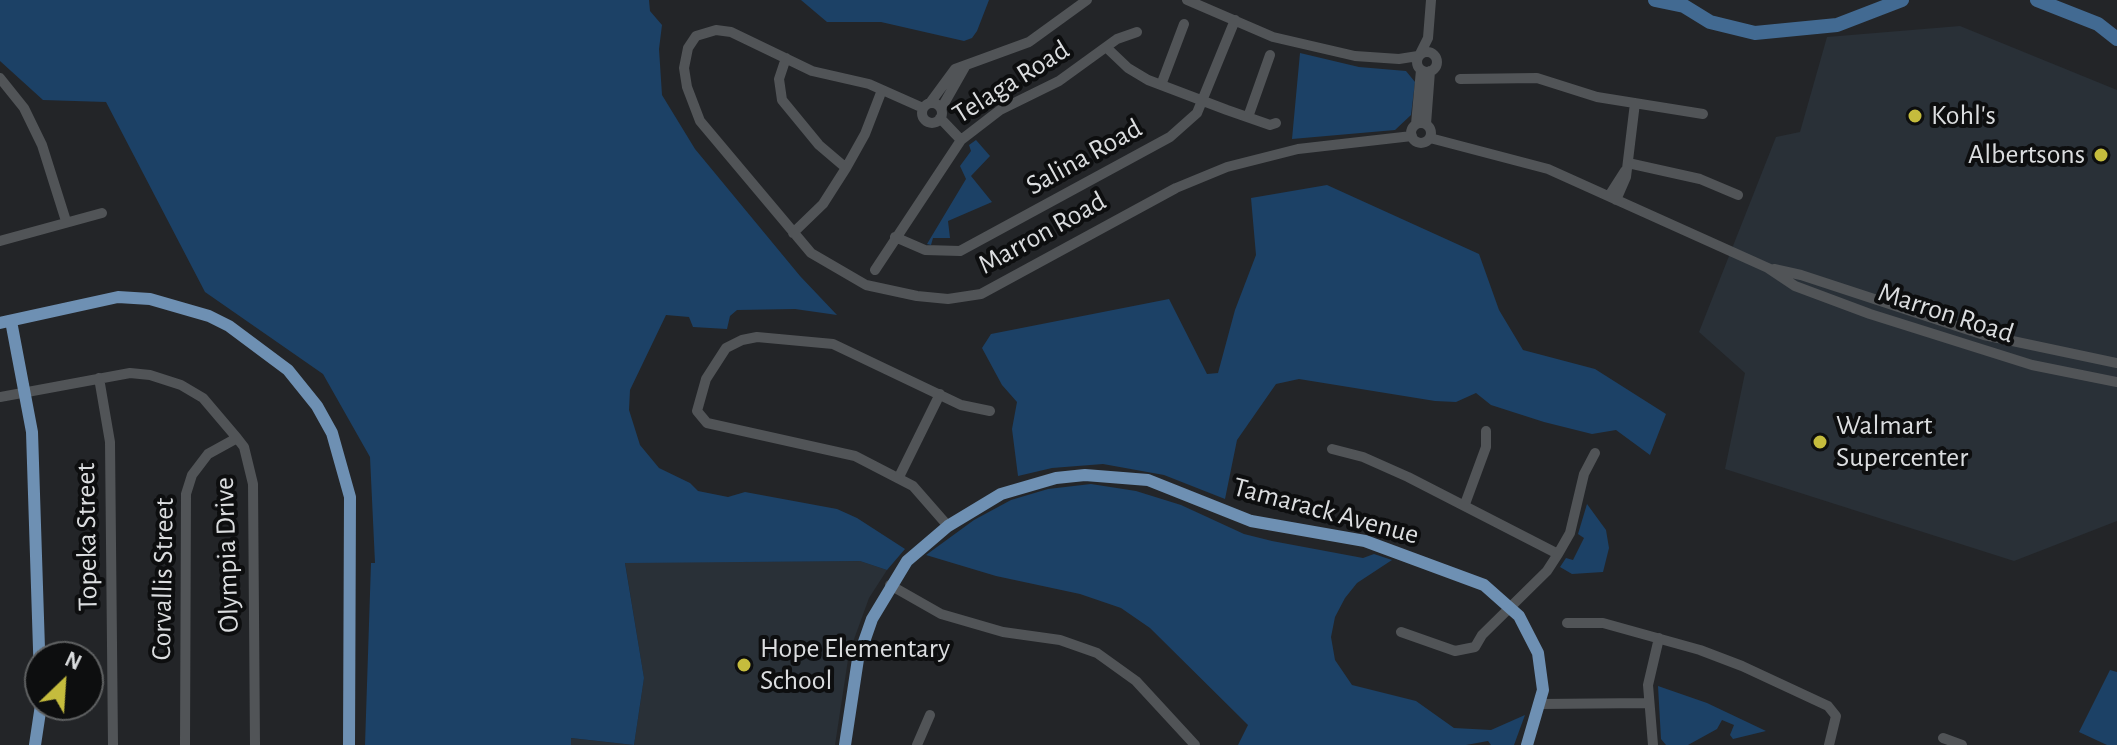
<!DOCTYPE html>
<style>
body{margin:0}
#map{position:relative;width:2117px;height:745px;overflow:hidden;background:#232528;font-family:"Alegreya Sans",sans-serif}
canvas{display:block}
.north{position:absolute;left:24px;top:641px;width:80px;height:80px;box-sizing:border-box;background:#0d0e0f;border:2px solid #5f6162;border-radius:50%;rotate:25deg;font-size:22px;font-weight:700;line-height:32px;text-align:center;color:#dbdddf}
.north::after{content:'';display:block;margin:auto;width:28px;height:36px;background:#c5bc3d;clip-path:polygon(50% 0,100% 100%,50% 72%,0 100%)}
</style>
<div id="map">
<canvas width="2117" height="745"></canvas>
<div class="north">N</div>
</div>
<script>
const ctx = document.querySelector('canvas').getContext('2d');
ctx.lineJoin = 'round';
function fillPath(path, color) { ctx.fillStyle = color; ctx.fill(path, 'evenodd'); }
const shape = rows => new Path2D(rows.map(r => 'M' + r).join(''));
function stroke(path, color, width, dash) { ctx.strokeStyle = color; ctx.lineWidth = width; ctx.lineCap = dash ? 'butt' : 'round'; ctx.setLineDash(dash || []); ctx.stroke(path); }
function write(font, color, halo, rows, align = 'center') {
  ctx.font = font + ' "Alegreya Sans",sans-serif'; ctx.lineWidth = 8; ctx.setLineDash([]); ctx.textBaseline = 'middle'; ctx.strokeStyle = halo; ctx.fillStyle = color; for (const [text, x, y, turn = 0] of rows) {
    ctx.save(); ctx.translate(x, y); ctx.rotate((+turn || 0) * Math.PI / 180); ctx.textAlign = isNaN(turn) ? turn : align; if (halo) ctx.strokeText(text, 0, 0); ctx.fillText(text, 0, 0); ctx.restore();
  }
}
fillPath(shape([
 [1960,26,2117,90,2117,521,2014,561,1725,469,1745,373,1699,332,1776,137,1800,132,1827,37],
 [860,561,887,570,869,598,849,653,835,745,571,745,570,738,634,745,644,678,625,562]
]), '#293037');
fillPath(shape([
 [0,0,649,0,650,11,662,25,659,49,662,95,695,149,800,276,837,315,795,309,737,310,730,316,727,329,693,327,689,317,666,315,630,390,629,410,640,445,659,468,690,483,698,491,728,497,745,492,837,509,857,518,905,549,887,570,860,561,625,563,644,678,634,745,571,738,571,745,365,745,371,563,375,563,370,457,323,374,205,292,106,102,43,100,0,61],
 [801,0,989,0,977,31,972,38,964,41,881,22,827,22],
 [1300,53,1359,67,1406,71,1415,82,1411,115,1395,130,1292,139],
 [976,140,990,156,971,176,992,202,948,221,950,238,933,238,931,245,927,244,966,179,960,166,971,151,969,145],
 [1327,185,1479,254,1499,310,1523,350,1595,369,1666,414,1650,455,1616,430,1592,434,1544,422,1491,405,1476,393,1456,402,1435,401,1299,379,1276,384,1237,440,1225,499,1164,475,1103,464,1052,468,1018,476,1012,429,1017,402,1002,385,982,348,991,334,1169,299,1207,374,1218,373,1235,310,1256,255,1251,198],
 [1091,484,1136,491,1181,505,1244,534,1272,541,1363,558,1374,554,1392,560,1357,583,1345,598,1335,617,1331,637,1335,660,1352,685,1416,701,1454,728,1491,730,1525,715,1514,745,1491,745,1488,741,1466,745,1238,745,1248,725,1150,628,1121,608,1080,594,996,576,926,555,974,520,1011,500,1048,489],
 [1587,504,1606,530,1609,548,1603,572,1572,574,1560,567,1566,558,1573,560,1584,538,1578,534],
 [2110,670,2117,672,2117,745,2107,745,2079,732],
 [1658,686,1707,703,1766,731,1733,739,1730,735,1734,725,1722,720,1717,729,1688,745,1666,745,1661,739]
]), '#1c4166');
stroke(shape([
 [1655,0,1684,6,1710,22,1755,33,1837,25,1902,0],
 [2037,0,2098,24,2117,39]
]), '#426a92', 14);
stroke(shape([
 [1187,0,1273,37,1355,56,1399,59,1418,56],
 [1107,48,1128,68,1148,80,1227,110,1270,125,1276,123],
 '1417 62a10 10 0 1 1 20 0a10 10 0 1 1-20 0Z',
 [1420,54,1428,38,1431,0],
 [786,58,779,79,782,100,819,145,846,168],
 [0,78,24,108,42,145,66,221],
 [1460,79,1537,78,1597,97,1703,114],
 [1161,85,1184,24],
 [930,103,955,69,1029,42,1087,0],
 '922 113a10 10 0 1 1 20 0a10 10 0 1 1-20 0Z',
 [923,108,869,84,812,71,731,32,716,30,696,36,688,48,684,68,687,87,700,121,811,253,866,285,917,296,948,299,981,294,1176,188,1227,167,1298,149,1412,136],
 [941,109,966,65],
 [1248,117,1270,55],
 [940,118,961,140],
 '1411 133a10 10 0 1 1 20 0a10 10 0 1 1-20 0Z',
 [1416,124,1421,70],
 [1426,124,1430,71],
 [1430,138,1548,169,1768,268,1795,286,1870,314,2032,365,2117,382],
 [1628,163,1700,179,1738,195],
 [1609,196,1625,171],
 [1616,200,1626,177,1635,103],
 [793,233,823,204,846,168,865,134,882,90],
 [895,237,925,250,960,251,1170,137,1197,113,1235,20],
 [0,241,102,213],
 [1774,269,1801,275,1984,335,2117,363],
 [875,270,961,140,1000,110,1059,81,1117,39,1137,32],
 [99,378,110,442,113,745],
 [0,397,130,373,150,375,181,385,203,398,237,438,244,447,253,484,255,745],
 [1332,449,1363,457,1408,477,1558,554],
 [899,477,940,394],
 [1465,504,1486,447,1486,431],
 [948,526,913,486,855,456,707,423,697,411,706,379,726,348,742,340,757,337,833,344,961,405,990,411],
 [890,585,941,614,1003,632,1060,640,1097,653,1136,681,1195,745],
 [1567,623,1603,623,1700,650,1742,666,1828,706,1836,716,1829,745],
 [1401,632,1455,651,1475,647,1482,635,1547,571,1558,554,1570,533,1584,474,1595,453],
 [1541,704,1647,703],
 [1943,738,1962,745],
 [185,745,186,494,192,475,208,454,237,438],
 [917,745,930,715],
 [1653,745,1648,685,1659,638]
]), '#515457', 10);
stroke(shape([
 [11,321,32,432,40,680],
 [0,323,118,297,150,299,209,316,229,326,288,370,317,406,332,433,350,497,349,745],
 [35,745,41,705],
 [845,745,858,659,872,619,907,561,948,526,1001,494,1056,478,1085,475,1148,480,1251,521,1365,541,1484,585,1519,616,1538,653,1543,690,1527,745]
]), '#6e90b3', 12);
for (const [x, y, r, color] of [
 [1915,116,8,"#c5bc3d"],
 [2101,155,8,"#c5bc3d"],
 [1820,442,8,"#c5bc3d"],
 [744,665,8,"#c5bc3d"]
]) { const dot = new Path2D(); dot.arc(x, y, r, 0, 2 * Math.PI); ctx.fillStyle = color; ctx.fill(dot); stroke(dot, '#0d0e0f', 3); }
write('28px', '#dbdddf', '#0d0e0f', [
 ["Telaga Road",1011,82,-32],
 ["Salina Road",1084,157,-29],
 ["Marron Road",1042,233,-29],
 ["Marron Road",1946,313,18],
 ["Tamarack Avenue",1326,511,15],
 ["Topeka Street",87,537,-91],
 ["Olympia Drive",227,555,-92],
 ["Corvallis Street",163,579,-89]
]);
write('28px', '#dbdddf', '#0d0e0f', [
 ["Kohl's",1931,116],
 ["Albertsons",2085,155,"right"],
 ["Walmart",1836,426],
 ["Supercenter",1836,458],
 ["Hope Elementary",760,649],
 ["School",760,681]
], 'left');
</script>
